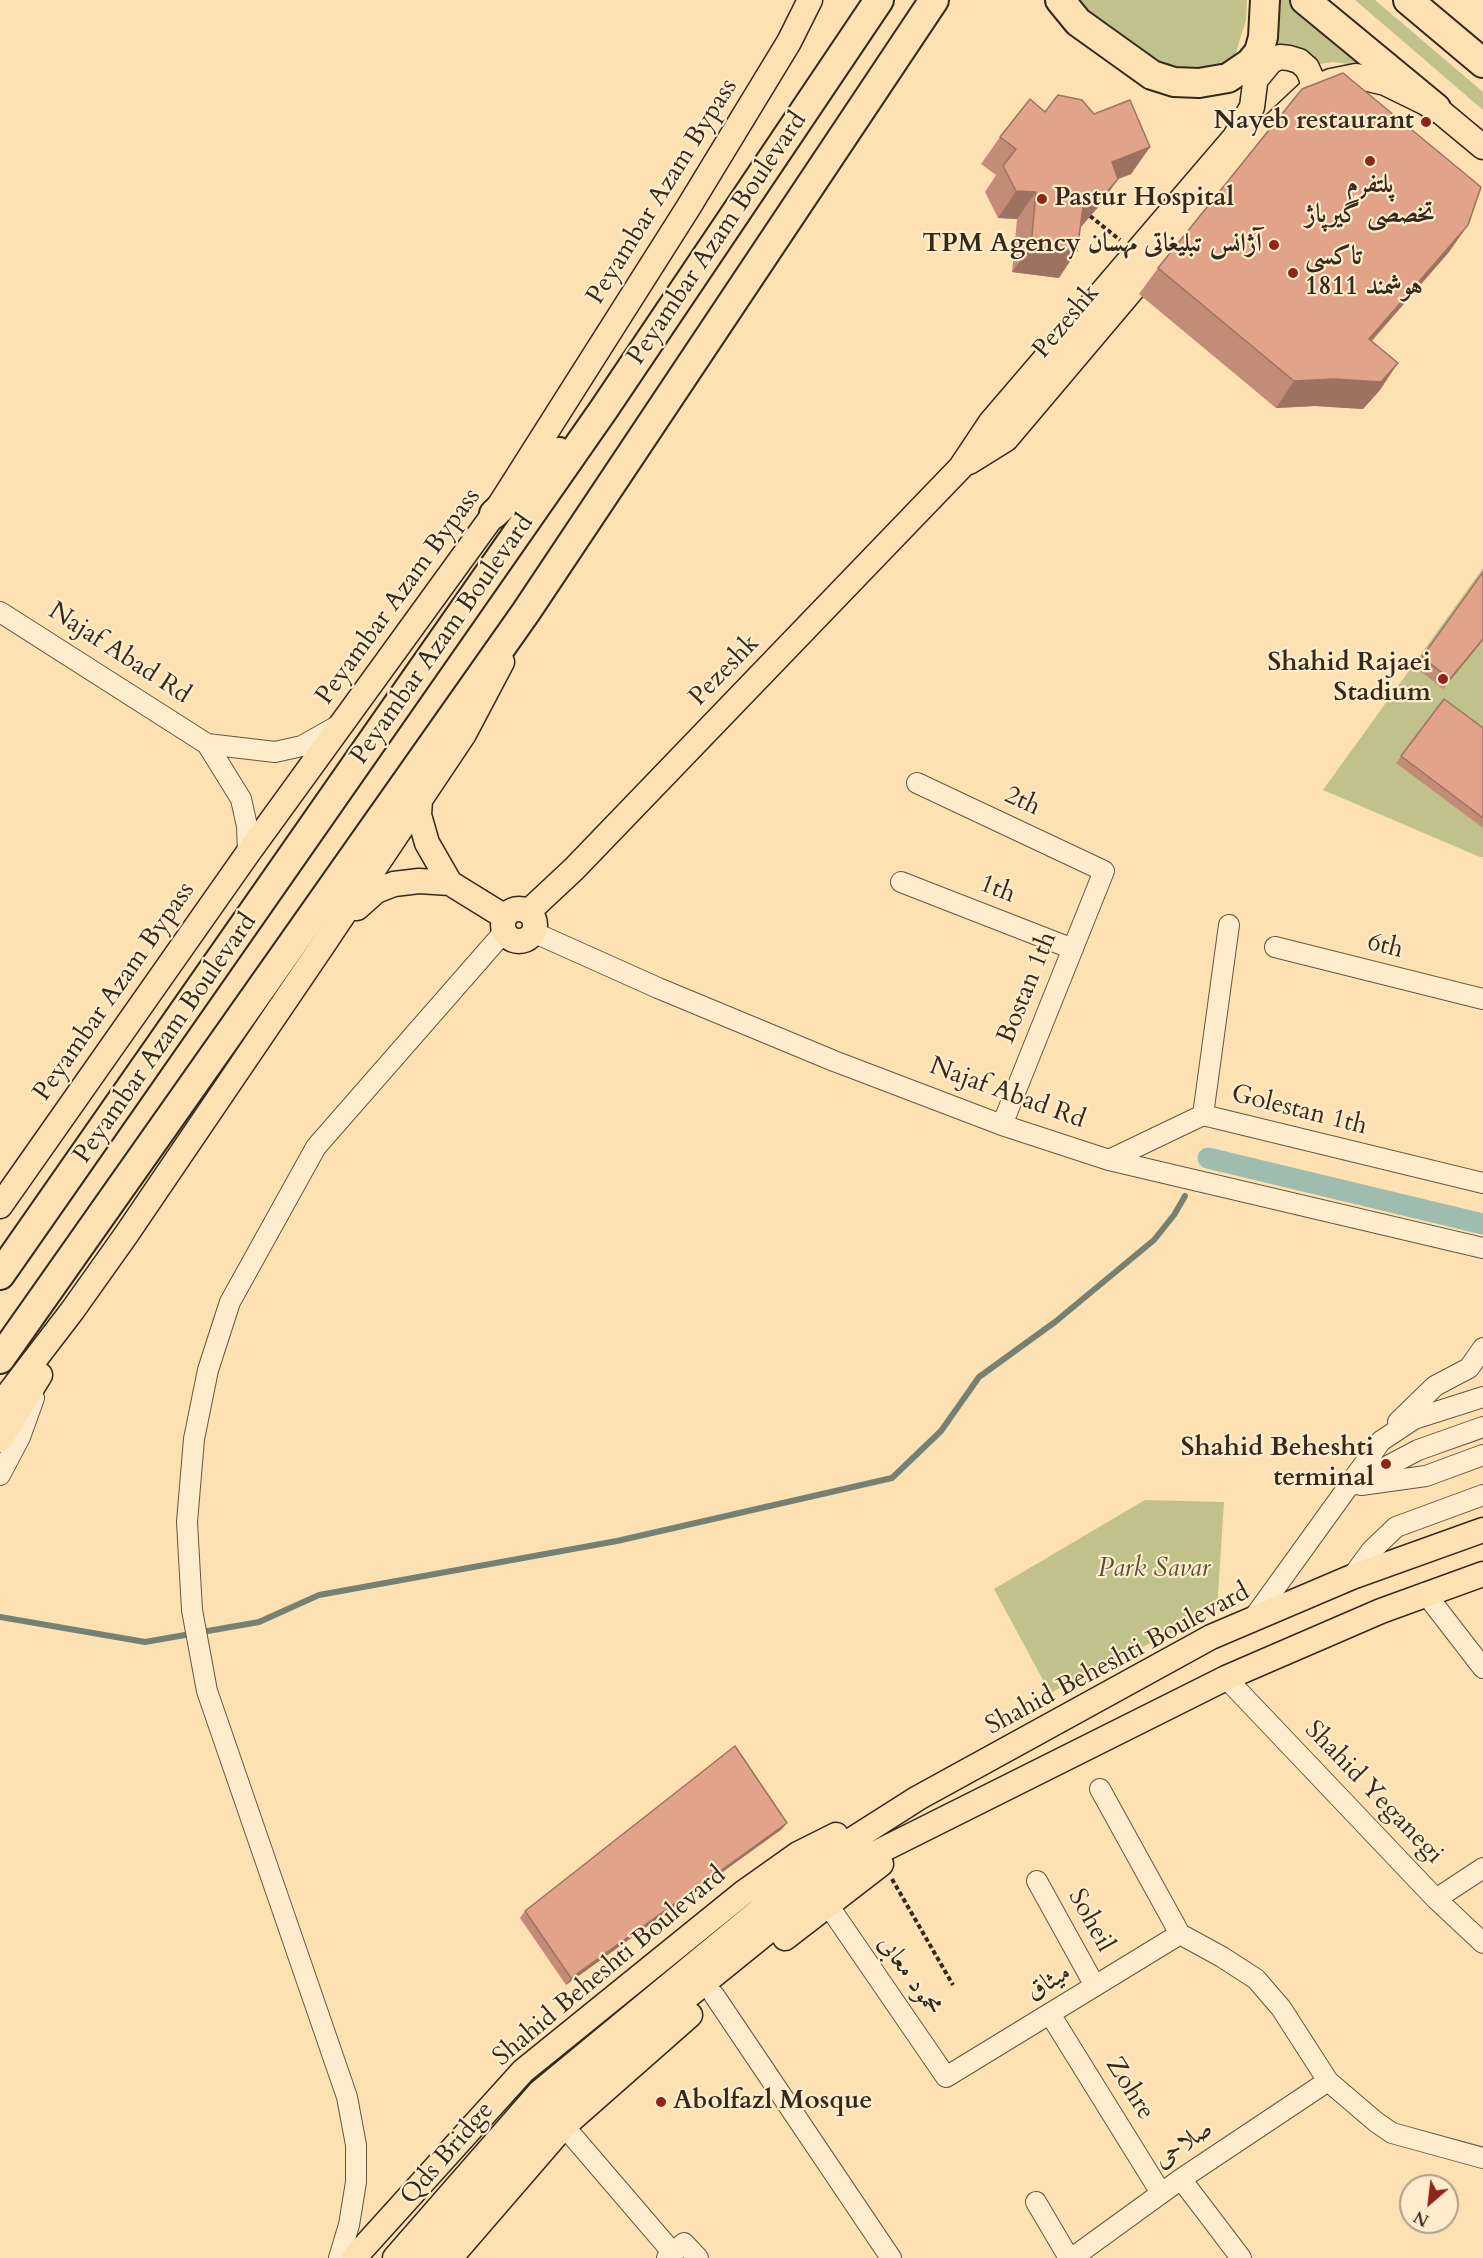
<!DOCTYPE html>
<meta charset="utf-8">
<style>
body{margin:0}
#map{position:relative;width:1483px;height:2258px;overflow:hidden;background:#fde1b2;font-family:Cardo,serif}
canvas{display:block}
.north{position:absolute;left:1399px;top:2174px;width:60px;height:60px;box-sizing:border-box;background:#feeccd;border:2px solid #ae9e85;border-radius:50%;rotate:208deg;font-size:16px;font-weight:700;line-height:24px;text-align:center;color:#35291a}
.north::after{content:'';display:block;margin:auto;width:21px;height:27px;background:#8f2418;clip-path:polygon(50% 0,100% 100%,50% 72%,0 100%)}
</style>
<div id="map">
<canvas width="1483" height="2258"></canvas>
<div class="north">N</div>
</div>
<script>
const ctx = document.querySelector('canvas').getContext('2d');
ctx.lineJoin = 'round';
function fillPath(path, color) { ctx.fillStyle = color; ctx.fill(path, 'evenodd'); }
const shape = rows => new Path2D(rows.map(r => 'M' + r).join(''));
function stroke(path, color, width, dash) { ctx.strokeStyle = color; ctx.lineWidth = width; ctx.lineCap = dash ? 'butt' : 'round'; ctx.setLineDash(dash || []); ctx.stroke(path); }
function write(font, color, halo, rows, align = 'center') {
  ctx.font = font + ' Cardo,Amiri,serif'; ctx.lineWidth = 4.5; ctx.setLineDash([]); ctx.textBaseline = 'middle'; ctx.strokeStyle = halo; ctx.fillStyle = color; for (const [text, x, y, turn = 0] of rows) {
    ctx.save(); ctx.translate(x, y); ctx.rotate((+turn || 0) * Math.PI / 180); ctx.textAlign = isNaN(turn) ? turn : align; if (halo) ctx.strokeText(text, 0, 0); ctx.fillText(text, 0, 0); ctx.restore();
  }
}
fillPath(shape([
 [1060,0,1247,0,1246,20,1228,78,1174,82],
 [1275,0,1293,0,1373,67,1333,62,1312,65,1277,46,1279,28],
 [1355,0,1375,0,1483,92,1483,110],
 [1483,568,1483,857,1480,857,1323,790],
 [1145,1500,1224,1502,1217,1610,1050,1693,994,1589]
]), '#c1c28b');
stroke(shape([
 [1205,1164,1208,1158],
 [0,1617,145,1642,259,1622,319,1595,617,1541,892,1478,941,1431,979,1377,1055,1322,1154,1240,1174,1215,1185,1196]
]), '#758273', 6);
stroke(shape([
 [1208,1158,1483,1224]
]), '#9fbdae', 21);
const minor = shape([
 [0,612,207,744,275,752,302,746,339,725],
 [207,744,241,799,247,826,248,853],
 [917,783,1104,871,1002,1125],
 [901,882,1073,949],
 [533,932,658,988,834,1061,1002,1125,1109,1160,1483,1248],
 [1275,947,1483,999],
 [1203,1115,1229,925],
 [1109,1160,1203,1115,1483,1183],
 [1398,1422,1435,1386,1469,1368,1483,1348],
 [0,1475,20,1437,34,1398],
 [1351,1482,1381,1441,1414,1419,1483,1397],
 [1361,1485,1426,1476,1483,1455],
 [1352,1577,1371,1551,1396,1527,1483,1495],
 [1425,1593,1483,1668],
 [1252,1620,1348,1487,1418,1450,1483,1427],
 [1226,1678,1436,1899,1483,1943],
 [1100,1789,1180,1934,1222,1957,1256,1979,1281,2008,1328,2081,1376,2122,1392,2133,1483,2158],
 [1037,1881,1095,1986],
 [1436,1899,1483,1868],
 [828,1905,946,2077,1180,1934],
 [714,1995,891,2258],
 [1050,2014,1161,2193],
 [564,2126,673,2253],
 [1181,2179,1241,2258],
 [1036,2202,1069,2258],
 [339,2258,349,2225,356,2182,356,2145,347,2097,207,1691,192,1610,187,1522,194,1439,208,1370,230,1302,316,1147,504,932],
 [667,2258,684,2243,698,2258],
 [1072,2258,1181,2179,1328,2081]
]);
const major = shape([
 [1257,78,1271,61,1280,57,1289,58,1299,61,1307,68,1312,79,1312,89],
 [969,462,1006,439,1261,137,1312,89,1331,81,1356,76,1385,83,1436,108,1483,147],
 [420,800,419,815,427,843,450,883,505,917],
 [357,908,376,891,394,884,419,881,450,883],
 '503 925a16 16 0 1 1 32 0a16 16 0 1 1-32 0Z',
 [528,912,574,869,961,467,991,422,1235,137,1252,107,1259,52],
 [0,1206,248,853,494,514,688,208,789,42,810,0],
 [0,1405,72,1311,126,1235,323,945,464,734,502,662],
 [0,1440,40,1375],
 [785,1938,881,1864],
 [354,2258,523,2071,743,1893,798,1854,836,1835],
 [395,2258,540,2092,822,1859,918,1798,1211,1637,1352,1577,1483,1530],
 [422,2258,552,2106,835,1877,856,1863,1226,1678,1381,1611,1483,1574],
 [450,2258,564,2126,690,2015]
]);
const highway = shape([
 [1060,0,1078,22,1152,75,1174,82,1199,83,1228,78,1250,63,1259,52,1263,37,1265,0],
 [1305,0,1436,108],
 [1408,0,1483,63],
 [494,514,559,452],
 [0,1275,604,409,879,0],
 [0,1359,526,612,934,0]
]);
stroke(minor, '#675740', 22);
stroke(major, '#35291a', 27);
stroke(highway, '#35291a', 32);
stroke(shape([
 [1090,216,1120,240],
 [892,1879,953,1985]
]), '#35291a', 4, [4.5, 3]);
stroke(minor, '#feeccd', 20);
stroke(major, '#fde1b2', 24);
stroke(highway, '#fde1b2', 28);
fillPath(shape([
 [1045,112,1094,114,1150,147,1131,174,1118,179,1100,205,1080,228,1059,278,1012,272,1017,219,998,218,985,192,996,175,981,164,1000,137],
 [1449,252,1372,341,1380,390,1363,409,1315,406,1276,408,1139,294,1158,268],
 [1483,572,1483,640,1443,689,1415,667],
 [1444,699,1483,728,1483,828,1396,763],
 [782,1829,566,1985,520,1918,525,1911]
]), '#c28c77');
fillPath(shape([
 [1150,147,1131,174,1118,179,1100,205,1080,228,1084,199,1112,162],
 [1016,191,1036,192,1017,219,998,218],
 [1468,225,1449,252,1350,365,1369,339],
 [1031,246,1077,251,1059,278,1012,272],
 [1398,363,1380,390,1363,409,1315,406,1276,408,1294,381],
 [1483,639,1483,640,1443,689,1450,679],
 [787,1823,782,1829,566,1985,571,1978]
]), '#9e7261');
const building = shape([
 [1343,73,1481,187,1468,225,1369,339,1398,363,1381,382,1334,379,1294,381,1158,268,1302,89,1343,73],
 [1058,95,1082,100,1094,114,1130,100,1150,147,1112,162,1118,179,1099,201,1084,199,1077,251,1031,246,1036,192,1016,191,1003,166,1016,149,1000,137,1030,99,1045,112,1058,95],
 [1483,572,1483,639,1450,679,1422,657,1483,572],
 [1444,699,1483,728,1483,818,1401,756,1444,699],
 [735,1746,787,1823,571,1978,525,1911,735,1746]
]);
fillPath(building, '#e1a38a');
stroke(building, '#9e7261', 1.5);
for (const [x, y, r, color] of [
 [1426,122,6,"#8f2418"],
 [1370,161,6,"#8f2418"],
 [1042,199,6,"#8f2418"],
 [1274,245,6,"#8f2418"],
 [1293,273,6,"#8f2418"],
 [1443,679,6,"#8f2418"],
 [1386,1464,6,"#8f2418"],
 [661,2102,6,"#8f2418"]
]) { const dot = new Path2D(); dot.arc(x, y, r, 0, 2 * Math.PI); ctx.fillStyle = color; ctx.fill(dot); stroke(dot, '#feeccd', 2); }
write('bold 26px', '#35291a', '#feeccd', [
 ["Nayeb restaurant",1414,122],
 ["پلتفرم",1370,186,"center"],
 ["تخصصی گیرپاژ",1370,216,"center"],
 ["Pastur Hospital",1054,199,"left"],
 ["TPM Agency آژانس تبلیغاتی مهسان",1262,245],
 ["تاکسی",1305,258,"left"],
 ["هوشمند 1811",1305,288,"left"],
 ["Shahid Rajaei",1431,664],
 ["Stadium",1431,694],
 ["Shahid Beheshti",1374,1449],
 ["terminal",1374,1479],
 ["Abolfazl Mosque",673,2102,"left"]
], 'right');
write('26px', '#35291a', '#feeccd', [
 ["Peyambar Azam Bypass",663,192,-58],
 ["Peyambar Azam Boulevard",718,239,-56],
 ["Pezeshk",1067,322,-50],
 ["Peyambar Azam Bypass",399,597,-54],
 ["Peyambar Azam Boulevard",443,640,-55],
 ["Najaf Abad Rd",119,654,33],
 ["Pezeshk",725,671,-46],
 ["2th",1022,802,25],
 ["1th",997,890,21],
 ["6th",1385,947,14],
 ["Bostan 1th",1028,988,-68],
 ["Peyambar Azam Bypass",115,992,-55],
 ["Peyambar Azam Boulevard",166,1039,-55],
 ["Najaf Abad Rd",1007,1094,20],
 ["Golestan 1th",1299,1111,14],
 ["Shahid Beheshti Boulevard",1118,1660,-28],
 ["Shahid Yeganegi",1373,1793,46],
 ["Soheil",1090,1921,61],
 ["Shahid Beheshti Boulevard",610,1967,-40],
 ["محمود معابی",909,1976,55],
 ["میثاق",1049,1983,-31],
 ["Zohre",1129,2089,58],
 ["صلاحی",1184,2145,-34],
 ["Qds Bridge",448,2154,-49]
]);
write('italic 26px', '#584f36', '#feeccd', [
 ["Park Savar",1154,1570]
]);
</script>
